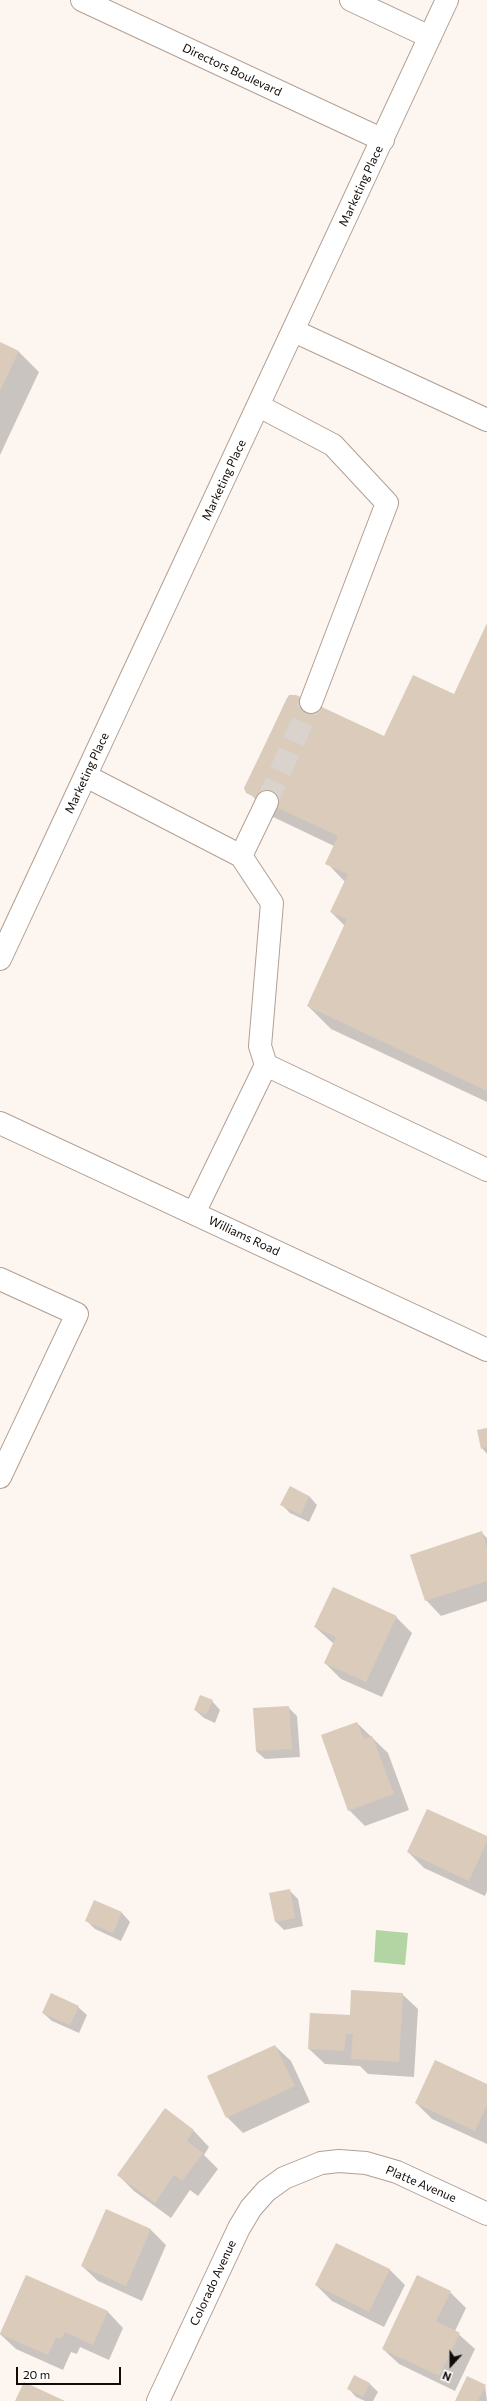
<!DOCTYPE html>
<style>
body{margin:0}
#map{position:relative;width:487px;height:2401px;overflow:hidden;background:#fdf5f0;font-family:Commissioner,sans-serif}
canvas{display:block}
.north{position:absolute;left:431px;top:2345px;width:40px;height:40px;-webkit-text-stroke:3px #fff;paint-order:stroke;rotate:201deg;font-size:11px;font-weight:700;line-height:16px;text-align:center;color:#110b07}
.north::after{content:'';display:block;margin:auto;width:14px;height:18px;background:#110b07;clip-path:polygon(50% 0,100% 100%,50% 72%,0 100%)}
.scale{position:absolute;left:16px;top:2367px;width:105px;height:18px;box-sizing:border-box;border:2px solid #110b07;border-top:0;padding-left:5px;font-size:12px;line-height:14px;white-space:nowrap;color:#110b07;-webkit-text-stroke:3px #fff;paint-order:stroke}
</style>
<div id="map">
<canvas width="487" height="2401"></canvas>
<div class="north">N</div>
<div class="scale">20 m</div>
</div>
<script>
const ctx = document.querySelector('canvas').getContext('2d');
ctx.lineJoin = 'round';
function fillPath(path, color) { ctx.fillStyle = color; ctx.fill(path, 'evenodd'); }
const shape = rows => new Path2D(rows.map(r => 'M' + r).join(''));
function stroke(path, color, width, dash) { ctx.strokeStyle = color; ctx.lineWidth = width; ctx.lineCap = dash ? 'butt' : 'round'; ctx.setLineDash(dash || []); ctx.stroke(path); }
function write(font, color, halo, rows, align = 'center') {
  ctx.font = font + ' Commissioner,sans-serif'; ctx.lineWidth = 4; ctx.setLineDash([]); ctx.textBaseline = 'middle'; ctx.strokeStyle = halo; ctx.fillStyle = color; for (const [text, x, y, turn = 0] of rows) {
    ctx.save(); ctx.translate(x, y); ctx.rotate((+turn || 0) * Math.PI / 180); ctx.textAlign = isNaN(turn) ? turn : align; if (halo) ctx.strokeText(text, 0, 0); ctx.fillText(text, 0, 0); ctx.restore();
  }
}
fillPath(shape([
 [376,1930,408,1933,405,1965,374,1962]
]), '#b2d5a3');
fillPath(shape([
 [0,343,19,352,39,372,0,455],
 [487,625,487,1102,331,1029,308,1006,345,926,331,912,345,882,327,863,334,846,271,816,245,788,287,698,296,696,385,737,455,695],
 [487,1429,487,1454,482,1448],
 [309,1496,317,1505,309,1522,290,1513,282,1505],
 [481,1532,487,1538,487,1601,441,1616,426,1600],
 [396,1617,412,1633,382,1697,341,1679,325,1663,334,1644,315,1627],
 [212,1701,220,1710,215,1723,204,1718,195,1710],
 [289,1708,297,1716,300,1757,265,1759,256,1751],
 [357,1723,388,1753,409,1810,365,1826,349,1810],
 [487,1837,487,1891,485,1896,424,1868,408,1852],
 [289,1890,298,1899,303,1926,284,1930,275,1921],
 [95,1902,122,1913,130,1922,121,1941,95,1929,86,1920],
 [402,1994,418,2009,414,2077,368,2074,360,2066,325,2064,309,2049,351,2016],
 [78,2007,87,2015,79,2033,52,2021,43,2013],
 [275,2046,291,2061,310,2102,243,2133,227,2117],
 [487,2085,487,2144,432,2119,416,2103],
 [166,2110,194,2131,209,2147,204,2155,218,2169,198,2196,190,2190,171,2218,134,2191,118,2175],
 [107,2210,151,2230,166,2245,142,2301,98,2281,82,2266],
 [389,2269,405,2285,384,2327,332,2301,316,2285],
 [26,2276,108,2312,123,2328,109,2360,80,2347,77,2354,71,2352,63,2370,16,2349,0,2334],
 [450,2292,466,2308,455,2331,475,2349,455,2391,399,2364,383,2349],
 [369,2383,378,2392,373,2401,365,2401,356,2397,348,2388],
 [485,2386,487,2401,456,2401]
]), '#0003');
fillPath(shape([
 [0,342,19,351,0,391],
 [487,623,487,1091,307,1006,347,919,330,912,348,874,325,864,338,836,246,793,244,788,289,695,296,695,384,736,413,675,454,694],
 [487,1428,487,1447,481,1449,477,1430],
 [290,1486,309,1496,301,1515,280,1505],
 [482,1531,487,1548,487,1581,425,1601,410,1555],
 [333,1587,397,1616,366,1682,324,1663,336,1637,314,1627],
 [200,1695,213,1700,206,1715,194,1710],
 [289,1706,292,1749,256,1751,253,1708],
 [357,1722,364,1739,372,1736,394,1794,348,1811,321,1735],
 [427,1809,487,1836,487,1841,469,1881,407,1852],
 [290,1889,295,1918,275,1922,269,1893],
 [94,1900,122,1912,113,1933,85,1921],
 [351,1990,403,1993,399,2062,351,2059,353,2034,346,2034,344,2051,308,2049,310,2013,350,2015],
 [51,1993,79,2006,70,2025,42,2013],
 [275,2045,295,2086,226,2118,207,2076],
 [435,2060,487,2084,487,2105,475,2131,415,2103],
 [165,2108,194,2130,187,2141,203,2153,182,2181,174,2175,155,2203,117,2175],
 [106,2209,151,2229,126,2286,81,2266],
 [336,2243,390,2269,369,2312,315,2285],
 [26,2275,108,2311,93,2345,65,2332,61,2339,56,2337,48,2355,0,2334],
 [417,2275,451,2291,436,2321,460,2333,439,2376,382,2349],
 [354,2375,370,2383,363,2397,347,2389],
 [467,2376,486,2385,478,2401,455,2401],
 [24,2382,65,2401,15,2401]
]), '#dacbba');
stroke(shape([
 [267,802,311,702]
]), '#dad2cd', 22, [22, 11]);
const minor = shape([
 [82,0,383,140],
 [351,0,430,37],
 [294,331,487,420],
 [259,406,333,445,387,503,311,702],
 [86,776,241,856,272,903,260,1046,266,1065,487,1170],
 [241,856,267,802],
 [0,959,447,0],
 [194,1213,266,1065],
 [0,1279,77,1314,0,1477],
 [158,2401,239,2228,251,2208,266,2191,284,2178,321,2163,339,2161,366,2163,397,2172,487,2214]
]);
const major = shape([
 [0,1123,487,1350]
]);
stroke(minor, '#b29f92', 24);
stroke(major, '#b29f92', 24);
stroke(minor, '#fff', 22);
stroke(major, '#fff', 22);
write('12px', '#110b07', '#fff', [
 ["Directors Boulevard",232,70,25],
 ["Marketing Place",361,186,-65],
 ["Marketing Place",224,480,-65],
 ["Marketing Place",87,773,-65],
 ["Williams Road",244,1236,25],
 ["Platte Avenue",421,2184,23],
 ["Colorado Avenue",213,2283,-65]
]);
</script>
